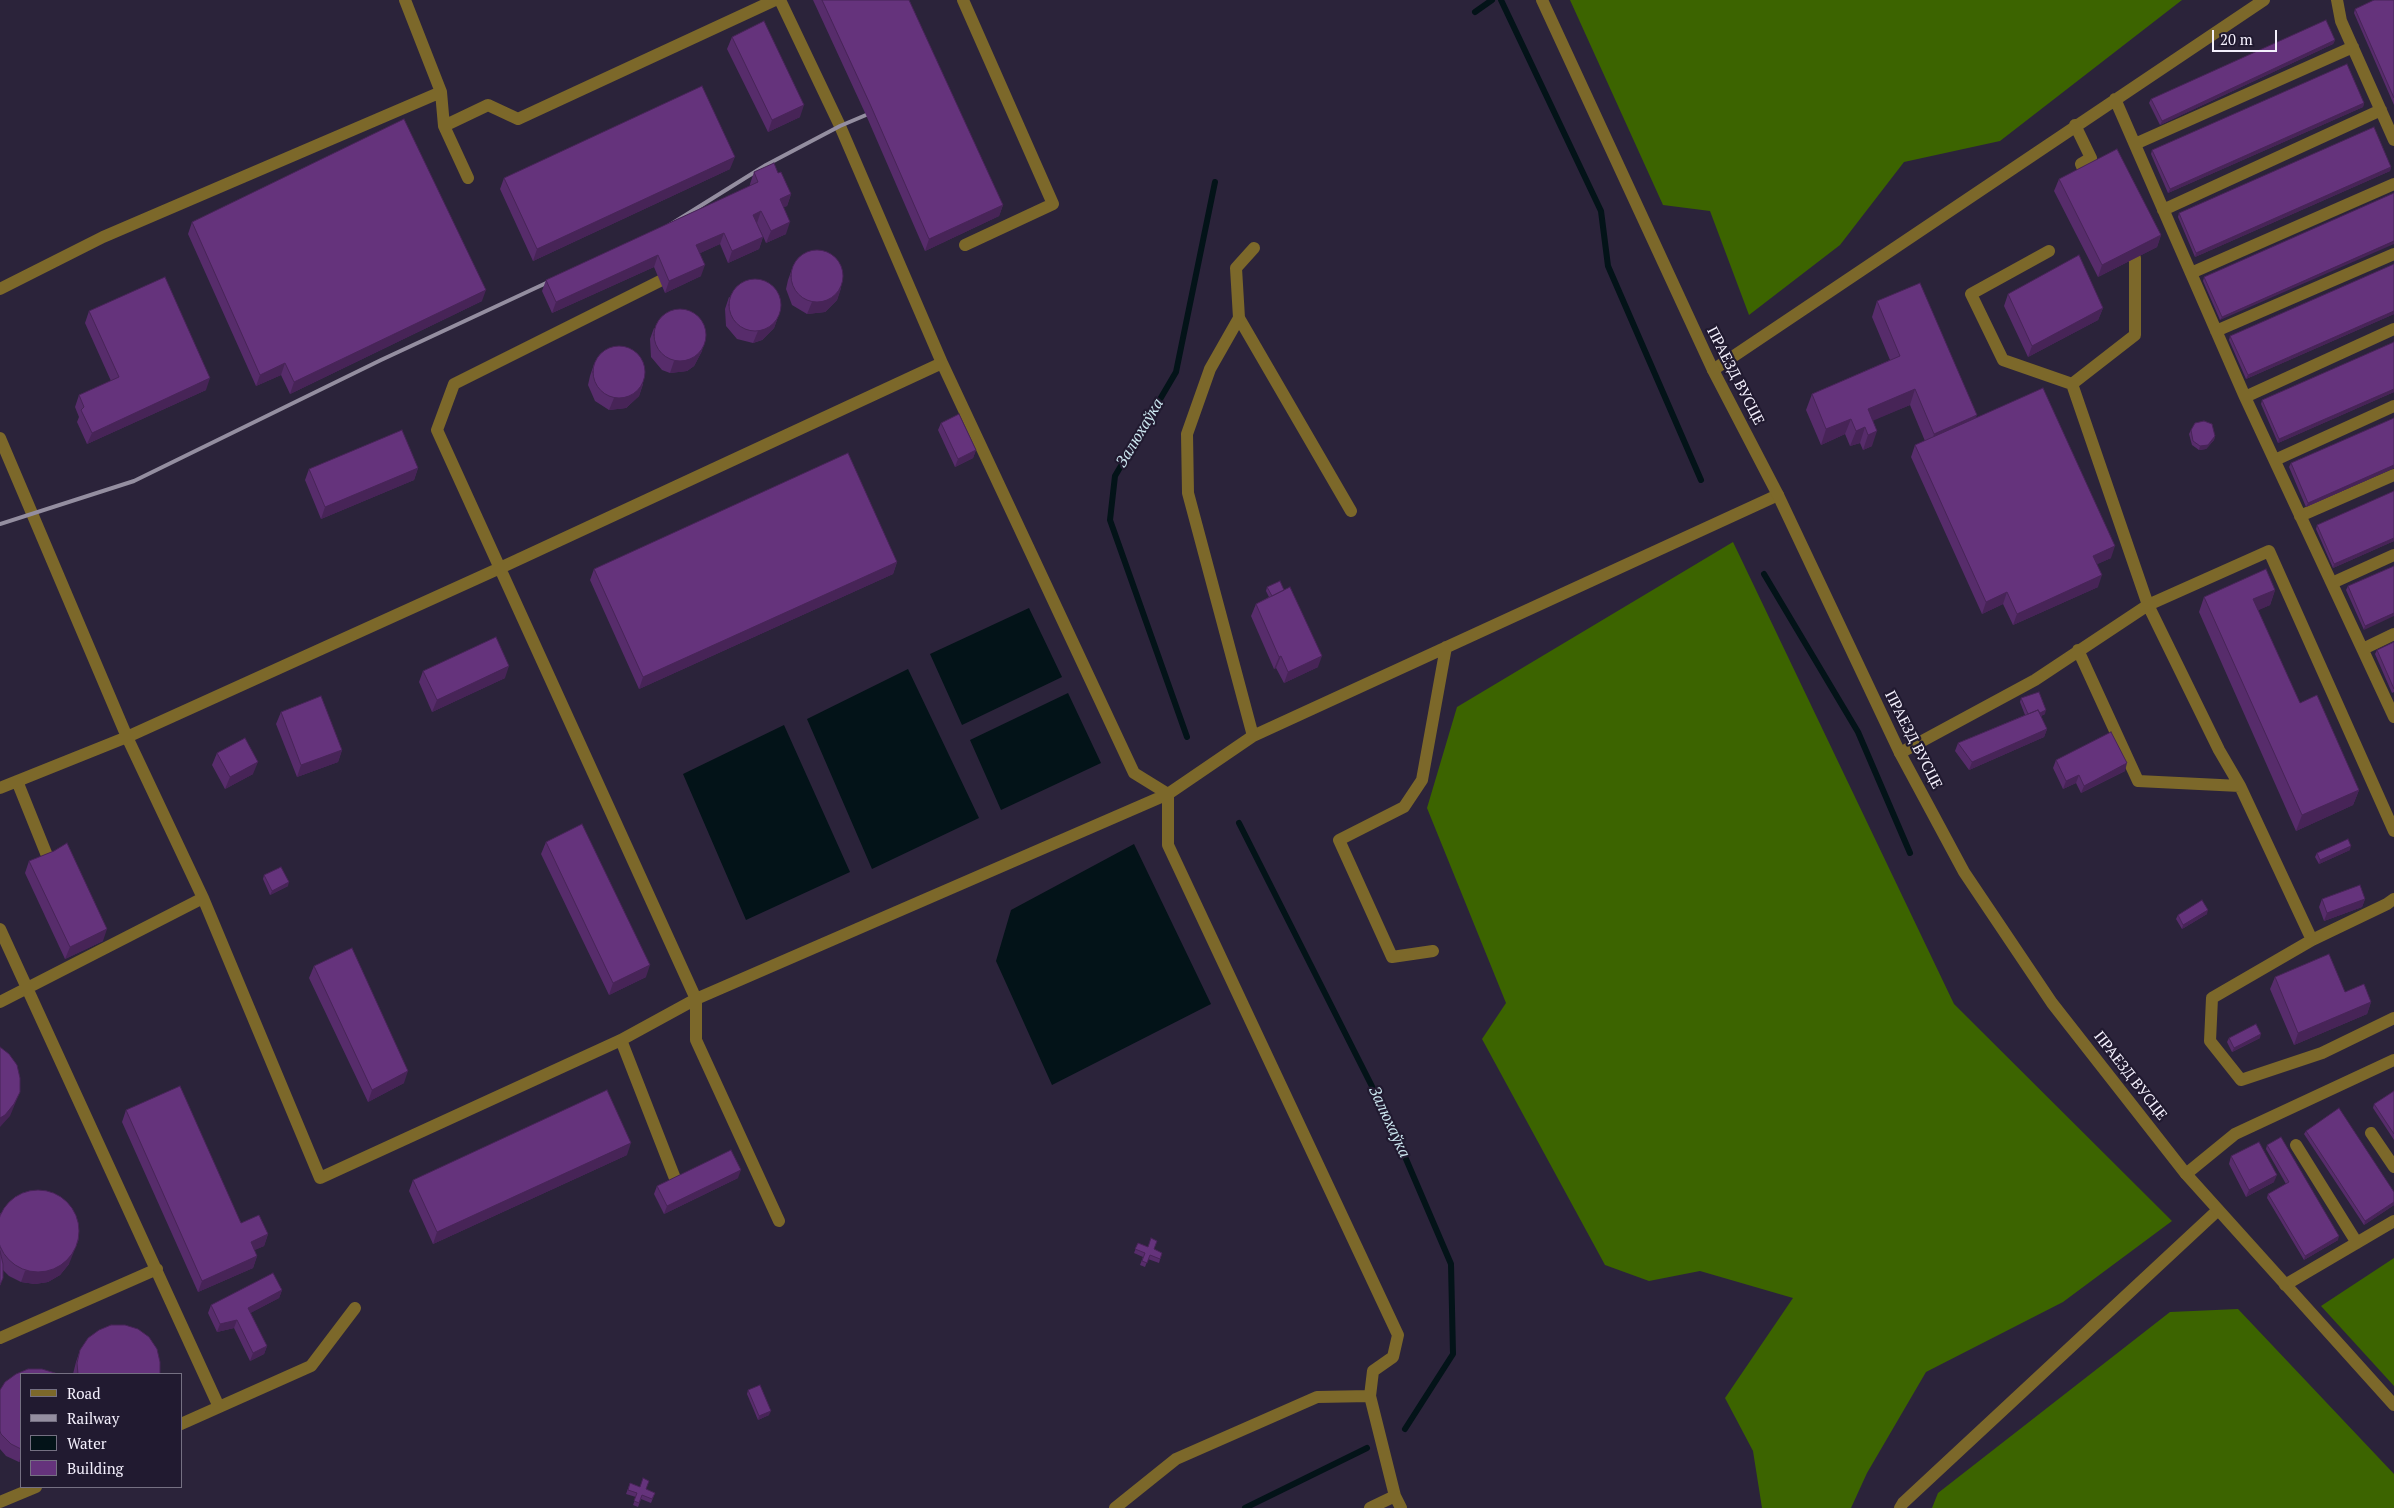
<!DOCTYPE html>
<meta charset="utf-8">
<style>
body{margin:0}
#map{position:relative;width:2394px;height:1508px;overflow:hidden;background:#2b233a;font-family:"PT Serif",serif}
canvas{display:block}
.legend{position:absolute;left:20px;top:1373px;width:162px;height:115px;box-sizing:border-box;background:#211a30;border:1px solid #757082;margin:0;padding:6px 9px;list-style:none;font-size:15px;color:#f4f0fd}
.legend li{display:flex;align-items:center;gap:10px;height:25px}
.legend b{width:25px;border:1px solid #757082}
.scale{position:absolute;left:2212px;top:30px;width:65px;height:22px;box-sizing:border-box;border:2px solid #f4f0fd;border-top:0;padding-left:6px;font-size:15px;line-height:18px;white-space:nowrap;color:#f4f0fd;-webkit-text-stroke:4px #211a30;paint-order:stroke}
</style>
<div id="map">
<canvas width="2394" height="1508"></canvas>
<ul class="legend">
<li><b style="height:6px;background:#7c682a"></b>Road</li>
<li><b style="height:6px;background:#948ea0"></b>Railway</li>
<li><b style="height:14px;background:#031318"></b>Water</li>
<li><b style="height:14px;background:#65337c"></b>Building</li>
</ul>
<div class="scale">20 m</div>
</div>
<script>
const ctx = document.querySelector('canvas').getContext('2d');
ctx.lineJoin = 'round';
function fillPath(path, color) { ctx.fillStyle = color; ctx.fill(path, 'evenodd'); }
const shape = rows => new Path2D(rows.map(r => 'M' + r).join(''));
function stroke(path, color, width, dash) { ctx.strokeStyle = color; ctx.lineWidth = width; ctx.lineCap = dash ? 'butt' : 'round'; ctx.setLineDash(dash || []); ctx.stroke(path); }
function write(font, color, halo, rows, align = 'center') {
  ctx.font = font + ' "PT Serif",serif'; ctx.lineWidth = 4.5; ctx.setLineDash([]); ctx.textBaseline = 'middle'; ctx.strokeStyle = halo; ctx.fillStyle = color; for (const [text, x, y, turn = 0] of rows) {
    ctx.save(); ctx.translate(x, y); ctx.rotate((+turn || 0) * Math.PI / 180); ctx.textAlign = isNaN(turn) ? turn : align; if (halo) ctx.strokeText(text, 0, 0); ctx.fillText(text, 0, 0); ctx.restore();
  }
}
fillPath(shape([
 [1570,0,2182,0,2000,141,1904,162,1840,245,1749,315,1710,211,1663,205],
 [1733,542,1954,1004,2172,1221,2063,1302,1926,1372,1867,1473,1851,1508,1762,1508,1753,1451,1725,1398,1793,1298,1700,1271,1649,1281,1605,1265,1482,1039,1506,1003,1427,808,1457,707],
 [2394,1258,2394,1386,2321,1306],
 [2238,1309,2394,1474,2394,1508,1932,1508,1938,1493,2170,1312]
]), '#3c6400');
fillPath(shape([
 [1029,608,1062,677,962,725,930,654],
 [908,669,979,818,872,869,807,719],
 [1068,693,1101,763,1001,810,970,740],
 [784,725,850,872,746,920,683,774],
 [1134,844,1211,1004,1052,1085,996,961,1011,910]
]), '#031318');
stroke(shape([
 [1501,0,1601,211,1608,266,1701,480],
 [1475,12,1492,0],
 [1764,574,1858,732,1910,853],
 [1187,737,1110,520,1115,476,1176,372,1215,182],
 [1239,823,1391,1124,1451,1264,1453,1354,1405,1429],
 [1245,1508,1367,1448]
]), '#031318', 6);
stroke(shape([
 [405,0,441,92,444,126,468,178],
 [780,0,840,126,942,363,1134,773,1168,794,1168,845,1398,1335,1393,1357,1373,1371,1370,1396,1395,1496,1401,1508],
 [963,0,1053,204,965,245],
 [2337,0,2341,21,2394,140],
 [2115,99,2245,397,2394,717],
 [2075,125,2091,158,2081,164,2086,175],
 [444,126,488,105,518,119,775,0],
 [2135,144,2353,47],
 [2163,210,2381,110],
 [1254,248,1236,268,1239,318,1351,511],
 [2049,251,1971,294,2003,360,2072,384,2148,605,2219,750,2240,786,2312,940,2387,904,2394,899],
 [2191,273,2394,184],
 [660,281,454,384,437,430,696,999,696,1040,779,1221],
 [0,289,103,237,441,92],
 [1239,318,1210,369,1187,434,1188,493,1253,736],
 [2216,331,2394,254],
 [1713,370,2264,0],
 [2072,384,2135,335,2135,258],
 [2245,397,2394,329],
 [0,438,127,737,203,898,320,1178,621,1040,696,999,1168,794,1253,736,1778,495],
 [2275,460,2394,406],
 [2300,516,2394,475],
 [2332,583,2394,555],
 [2363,649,2394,634],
 [2078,650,2138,781,2240,786],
 [1900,753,2035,680,2148,605,2269,551,2394,831],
 [17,781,50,863],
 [0,788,127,737,500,568,942,363],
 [0,929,219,1407],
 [2312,940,2212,998,2210,1041,2241,1080,2322,1053,2394,1018],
 [1433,951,1392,957,1339,840,1404,807,1422,780,1446,647],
 [0,1002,203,898],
 [621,1040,676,1181],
 [2371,1133,2394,1167],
 [2296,1145,2357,1243],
 [2186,1174,2235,1134,2394,1060],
 [2285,1285,2394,1221],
 [0,1338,157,1269],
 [181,1424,311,1366,355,1308],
 [0,1502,36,1487],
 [1115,1508,1176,1459,1317,1397,1370,1396],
 [1370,1508,1395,1496],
 [1900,1508,1903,1503,2218,1210]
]), '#7c682a', 12);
stroke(shape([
 [1542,0,1713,370,1778,495,1900,753,1964,872,2052,1003,2186,1174,2394,1405]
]), '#7c682a', 12);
stroke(shape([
 [668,226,766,165,840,126,866,115],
 [0,524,134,481,381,360,557,278]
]), '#948ea0', 4);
fillPath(shape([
 [813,0,909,0,1003,205,999,216,925,251,866,115],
 [2394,0,2394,105,2354,13,2355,9],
 [732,37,800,117,768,132,727,49],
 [2335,40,2333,44,2160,125,2149,103,2151,99],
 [2364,103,2363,107,2168,193,2151,154,2152,150],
 [2391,167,2390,171,2195,257,2178,217,2179,213],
 [730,169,533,261,500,189,504,178],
 [754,172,778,173,791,194,787,206,783,207,786,234,766,243,757,223,763,237,759,249,728,263,720,244,700,253,701,276,665,293,654,267,552,313,542,291,546,280,750,186,750,184],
 [2059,179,2161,235,2157,247,2098,277,2054,191],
 [2394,193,2220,320,2203,281,2204,277],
 [192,222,482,301,290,394,281,375,256,386,188,234],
 [2394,264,2394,314,2246,379,2229,340,2230,336],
 [792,269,841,288,837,300,825,312,807,314,792,305,786,289,788,280],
 [2008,294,2103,308,2098,320,2028,357,2004,306],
 [729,297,778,317,774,328,762,340,753,343,737,339,726,326,725,309],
 [1877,301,1976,418,2111,558,2097,564,2098,587,2013,625,2003,604,1982,614,1911,457,1915,445,1925,441,1910,405,1873,420,1872,446,1863,450,1860,443,1850,446,1845,434,1821,445,1806,410,1812,394,1890,360,1872,317],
 [89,311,206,390,87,444,77,422,79,417,75,407,79,395,111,381,85,323],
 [654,328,702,351,694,366,687,371,670,373,662,370,651,357,650,339],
 [2394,342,2394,392,2278,443,2261,404,2262,400],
 [594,364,643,384,639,396,626,408,609,410,595,401,588,385,590,376],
 [2394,418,2394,468,2306,507,2289,467,2291,463],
 [941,423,976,450,973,458,955,467,938,430],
 [2191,430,2215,436,2214,440,2206,449,2199,450,2192,445,2189,434],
 [418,468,414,480,321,519,305,480,309,469],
 [2394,491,2394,541,2333,568,2316,529,2317,525],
 [897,562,893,574,639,689,590,580,594,569],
 [2394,566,2364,630,2346,590,2348,586],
 [1267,587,1318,667,1284,683,1276,668,1274,669,1251,616,1256,604,1269,597,1266,591],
 [2275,590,2270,605,2258,610,2300,703,2359,790,2353,805,2296,831,2199,612,2204,597],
 [2394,642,2394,692,2392,693,2375,654,2377,650],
 [423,671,505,678,432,712,419,682],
 [2021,698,2045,714,2041,716,2047,729,2044,737,1969,770,1955,751,1958,743,2025,715,2020,702],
 [281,712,342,750,338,762,297,777,276,724],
 [217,753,253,774,225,789,212,765],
 [2056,760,2125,771,2081,793,2076,783,2063,789,2053,768],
 [546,842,646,977,609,995,541,854],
 [2350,850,2319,864,2315,857,2317,853],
 [29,861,103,941,65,959,25,873],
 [264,875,288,886,270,895,263,879],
 [2322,899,2365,899,2362,907,2324,921,2319,907],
 [2207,914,2182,929,2176,919,2178,915],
 [314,966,404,1083,368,1102,309,978],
 [2275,977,2345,992,2371,1002,2367,1014,2294,1045,2270,989],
 [2229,1038,2260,1038,2232,1052,2227,1042],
 [2394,1091,2394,1140,2373,1108,2374,1104],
 [126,1110,241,1223,268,1234,264,1246,254,1250,257,1256,253,1268,198,1292,122,1122],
 [2306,1131,2394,1192,2394,1205,2364,1225,2304,1134],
 [2267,1145,2338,1240,2304,1260,2267,1198,2268,1194,2286,1184,2266,1149],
 [627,1155,433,1244,409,1191,413,1180],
 [2231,1156,2274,1182,2246,1197,2229,1164],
 [738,1178,664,1214,654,1194,657,1186],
 [0,1213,69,1264,60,1275,48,1282,35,1284,21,1282,9,1276,3,1270,0,1286],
 [1138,1243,1162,1253,1159,1263,1148,1259,1145,1267,1140,1265,1143,1257,1134,1253],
 [282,1290,279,1298,250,1313,267,1346,264,1354,250,1361,234,1328,217,1332,208,1313,211,1305],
 [80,1350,160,1374,73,1374,76,1362],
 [21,1374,21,1462,19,1462,6,1456,0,1449,0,1390],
 [748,1390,769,1415,758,1420,747,1394],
 [630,1483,655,1493,651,1503,641,1499,638,1507,633,1505,636,1497,626,1494]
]), '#572c6b');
fillPath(shape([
 [2335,40,2333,44,2160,125,2162,121],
 [2364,103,2363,107,2168,193,2170,189],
 [804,105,800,117,768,132,772,120],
 [735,157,730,169,533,261,537,249],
 [2391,167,2390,171,2195,257,2196,253],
 [791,194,787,206,775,211,780,199],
 [1003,205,999,216,925,251,929,239],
 [761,211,757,223,749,227,753,215],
 [790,222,786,234,766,243,771,231],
 [724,233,720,244,692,257,696,245],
 [2161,235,2157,247,2098,277,2102,265],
 [763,237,759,249,728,263,732,251],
 [2394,241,2394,244,2220,320,2222,317],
 [658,255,654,267,552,313,556,302],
 [705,265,701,276,665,293,669,281],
 [841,288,837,300,825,312,807,314,812,302],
 [486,290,482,301,290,394,294,382],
 [2103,308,2098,320,2028,357,2032,346],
 [2394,311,2394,314,2246,379,2248,375],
 [778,317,774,328,762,340,753,343,758,331],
 [706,339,702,351,694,366,687,371,670,373,674,361],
 [285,363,281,375,256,386,260,375],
 [210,378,206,390,87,444,92,433],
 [643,384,639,396,626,408,609,410,614,398],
 [1915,389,1910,405,1863,425,1868,409],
 [2394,389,2394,392,2278,443,2279,439],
 [1977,415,1971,430,1929,449,1934,434],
 [1851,419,1845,434,1821,445,1826,429],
 [1865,427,1860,443,1850,446,1856,431],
 [1877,431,1872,446,1863,450,1868,435],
 [2215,436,2214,440,2206,449,2199,450,2200,446],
 [976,450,973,458,955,467,958,459],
 [2394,465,2394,468,2306,507,2308,503],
 [418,468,414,480,321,519,325,507],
 [2394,538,2394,541,2333,568,2334,564],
 [2115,546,2111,558,2089,568,2093,556],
 [897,562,893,574,639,689,643,677],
 [2102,575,2098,587,2013,625,2017,614],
 [2275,590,2270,605,2248,615,2253,599],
 [2007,592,2003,604,1982,614,1986,602],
 [2394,613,2394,616,2364,630,2365,626],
 [1281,656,1276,668,1274,669,1279,657],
 [1322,656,1318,667,1284,683,1288,672],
 [509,666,505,678,432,712,437,700],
 [2046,710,2045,714,2028,721,2029,717],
 [2047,729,2044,737,1969,770,1972,762],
 [342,750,338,762,297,777,301,765],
 [258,762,253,774,225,789,230,777],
 [2127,763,2125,771,2081,793,2084,786],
 [2079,775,2076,783,2063,789,2066,781],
 [2359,790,2353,805,2296,831,2302,815],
 [2351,846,2350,850,2319,864,2320,860],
 [289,882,288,886,270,895,272,891],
 [2365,899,2362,907,2324,921,2327,913],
 [2208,910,2207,914,2182,929,2183,925],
 [107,929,103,941,65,959,70,947],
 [650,965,646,977,609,995,613,983],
 [2371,1002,2367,1014,2294,1045,2298,1033],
 [2261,1034,2260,1038,2232,1052,2234,1048],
 [408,1071,404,1083,368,1102,372,1090],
 [20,1092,10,1116,0,1127,0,1118],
 [631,1143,627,1155,433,1244,437,1232],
 [741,1170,738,1178,664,1214,667,1206],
 [2277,1175,2274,1182,2246,1197,2249,1190],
 [2394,1202,2394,1205,2364,1225,2365,1221],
 [268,1234,264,1246,246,1254,251,1242],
 [2339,1236,2338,1240,2304,1260,2305,1256],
 [79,1239,69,1264,60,1275,48,1282,35,1284,21,1282,25,1271],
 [257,1256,253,1268,198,1292,202,1281],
 [282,1290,279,1298,245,1316,248,1308],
 [237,1320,234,1328,217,1332,220,1324],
 [267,1346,264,1354,250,1361,253,1353],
 [771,1411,769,1415,758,1420,759,1416],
 [21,1455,21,1462,19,1462]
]), '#472457');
const building = shape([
 [822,0,909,0,1003,205,929,239,870,104,822,0],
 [2374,0,2394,0,2394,98,2355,9,2374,0],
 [2326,20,2335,40,2162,121,2151,99,2326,20],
 [764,21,804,105,772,120,732,37,764,21],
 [2347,64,2364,103,2170,189,2152,150,2347,64],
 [702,86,735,157,537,249,504,178,702,86],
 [404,119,486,290,294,382,285,363,260,375,192,222,404,119],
 [2374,127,2391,167,2196,253,2179,213,2374,127],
 [2117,149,2161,235,2102,265,2059,179,2117,149],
 [774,163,778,173,781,172,791,194,780,199,790,222,771,231,761,211,753,215,763,237,732,251,724,233,696,245,705,265,669,281,658,255,556,302,546,280,758,182,754,172,774,163],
 [2394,193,2394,241,2222,317,2204,277,2394,193],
 '791 276a26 26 0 1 1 52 0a26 26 0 1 1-52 0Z',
 [2079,255,2103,308,2032,346,2008,294,2079,255],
 [2394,264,2394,311,2248,375,2230,336,2394,264],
 [165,277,210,378,92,433,81,410,84,407,79,395,119,377,89,311,165,277],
 '729 305a26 26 0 1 1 52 0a26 26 0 1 1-52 0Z',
 [1920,283,1977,415,1934,434,1915,389,1868,409,1877,431,1868,435,1865,427,1856,431,1851,419,1826,429,1812,394,1900,356,1877,301,1920,283],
 '654 335a26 26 0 1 1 52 0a26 26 0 1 1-52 0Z',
 [2394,342,2394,389,2279,439,2262,400,2394,342],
 '593 372a26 26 0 1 1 52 0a26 26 0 1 1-52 0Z',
 [2043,388,2115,546,2093,556,2102,575,2017,614,2007,592,1986,602,1915,445,2043,388],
 [959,414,976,450,958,459,941,423,959,414],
 [2394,418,2394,465,2308,503,2291,463,2394,418],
 [2204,421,2212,424,2215,436,2208,445,2200,446,2193,441,2191,430,2195,423,2204,421],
 [402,430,418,468,325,507,309,469,402,430],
 [848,453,897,562,643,677,594,569,848,453],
 [2394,491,2394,538,2334,564,2317,525,2394,491],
 [2394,566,2394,613,2365,626,2348,586,2394,566],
 [2266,569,2275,590,2253,599,2300,703,2317,695,2359,790,2302,815,2204,597,2266,569],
 [1280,581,1284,590,1272,596,1267,587,1280,581],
 [1290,587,1322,656,1288,672,1281,656,1279,657,1256,604,1290,587],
 [496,637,509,666,437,700,423,671,496,637],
 [2394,642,2394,689,2377,650,2394,642],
 [2039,692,2046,710,2040,713,2038,710,2028,714,2021,698,2039,692],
 [321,696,342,750,301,765,281,712,321,696],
 [2038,710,2047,729,1972,762,1958,743,2038,710],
 [2111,732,2127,763,2084,786,2079,775,2066,781,2056,760,2111,732],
 [245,738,258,762,230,777,217,753,245,738],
 [582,824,650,965,613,983,546,842,582,824],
 [2348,839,2351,846,2320,860,2317,853,2348,839],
 [67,843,107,929,70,947,29,861,54,851,67,843],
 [281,867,289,882,272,891,264,875,281,867],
 [2360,885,2365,899,2327,913,2322,899,2360,885],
 [2202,900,2208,910,2183,925,2178,915,2202,900],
 [352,948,408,1071,372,1090,314,966,352,948],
 [2329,954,2345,992,2364,984,2371,1002,2298,1033,2275,977,2329,954],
 [2256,1024,2261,1034,2234,1048,2229,1038,2256,1024],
 [0,1047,9,1054,17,1065,20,1078,20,1092,14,1104,5,1115,0,1118,0,1047],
 [180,1086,241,1223,259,1215,268,1234,251,1242,257,1256,202,1281,126,1110,180,1086],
 [607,1090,631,1143,437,1232,413,1180,607,1090],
 [2394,1091,2394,1134,2374,1104,2394,1091],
 [2339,1108,2394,1192,2394,1202,2365,1221,2306,1131,2339,1108],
 [2281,1137,2339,1236,2305,1256,2268,1194,2289,1182,2267,1145,2281,1137],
 [2259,1142,2277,1175,2249,1190,2231,1156,2259,1142],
 [731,1150,741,1170,667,1206,657,1186,731,1150],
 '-3 1231a41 41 0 1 1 82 0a41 41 0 1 1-82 0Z',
 [1151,1238,1157,1241,1154,1249,1162,1253,1160,1259,1150,1255,1147,1263,1142,1261,1145,1253,1135,1249,1138,1243,1148,1247,1151,1238],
 [0,1251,3,1264,3,1278,0,1285,0,1251],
 [273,1273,282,1290,248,1308,267,1346,253,1353,237,1320,220,1324,211,1305,273,1273],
 [111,1325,125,1325,138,1329,149,1337,157,1349,160,1362,160,1374,78,1374,77,1363,80,1350,88,1338,99,1330,111,1325],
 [28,1369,42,1369,55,1373,57,1374,21,1374,21,1449,11,1444,1,1434,0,1431,0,1390,5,1382,16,1374,28,1369],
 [760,1385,771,1411,759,1416,748,1390,760,1385],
 [643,1478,649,1481,646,1489,655,1493,652,1499,642,1495,639,1503,634,1501,637,1493,628,1490,630,1483,640,1487,643,1478]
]);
fillPath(building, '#65337c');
stroke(building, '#472457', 1);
write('15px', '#f4f0fd', '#211a30', [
 ["ПРАЕЗД ВУСЦЕ",1735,376,63],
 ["ПРАЕЗД ВУСЦЕ",1913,740,63],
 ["ПРАЕЗД ВУСЦЕ",2130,1076,52]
]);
write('italic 16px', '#cde8f1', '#211a30', [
 ["Залюхаўка",1140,433,-59],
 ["Залюхаўка",1389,1122,65]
]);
</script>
